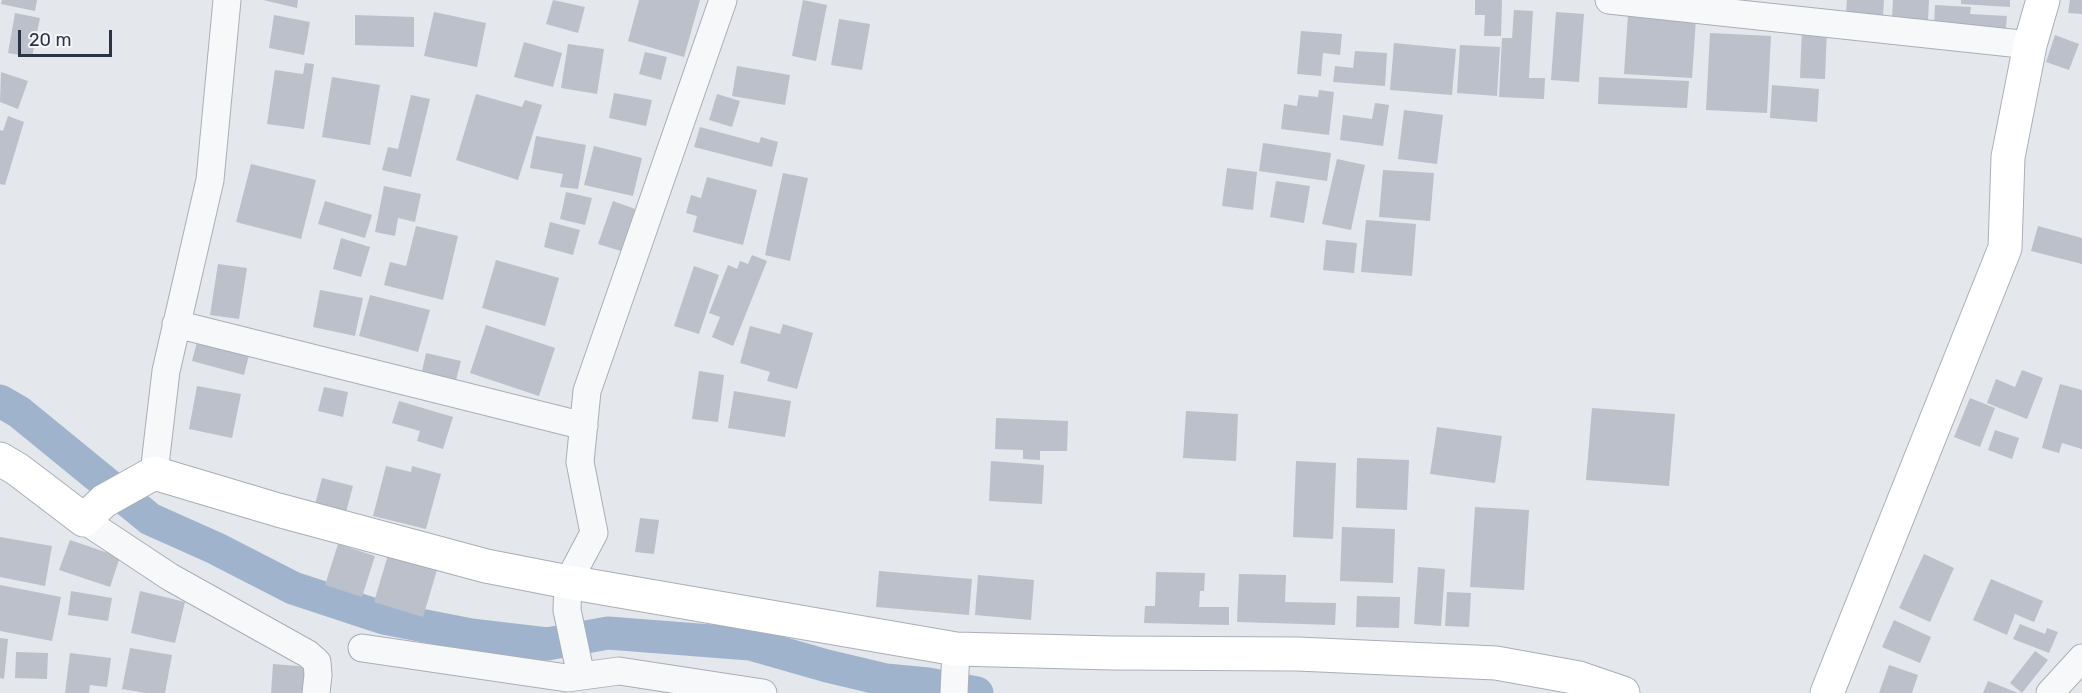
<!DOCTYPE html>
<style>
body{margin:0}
#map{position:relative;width:2082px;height:693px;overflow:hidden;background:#e4e7ec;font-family:Rubik,sans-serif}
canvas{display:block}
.scale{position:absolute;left:18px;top:30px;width:94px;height:27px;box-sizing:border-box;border:3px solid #2b3445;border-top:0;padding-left:8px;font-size:18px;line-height:21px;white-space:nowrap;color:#2b3445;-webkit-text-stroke:4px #f4f6f9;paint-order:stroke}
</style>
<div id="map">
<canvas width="2082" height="693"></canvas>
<div class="scale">20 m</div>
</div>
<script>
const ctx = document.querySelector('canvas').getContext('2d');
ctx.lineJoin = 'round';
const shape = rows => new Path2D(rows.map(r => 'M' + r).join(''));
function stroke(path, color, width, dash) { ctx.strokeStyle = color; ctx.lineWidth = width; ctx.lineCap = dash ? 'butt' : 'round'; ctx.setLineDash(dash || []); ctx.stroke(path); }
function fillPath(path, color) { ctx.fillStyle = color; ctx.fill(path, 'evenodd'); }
stroke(shape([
 [0,401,19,412,150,519,215,548,293,588,384,618,471,635,547,644,608,633,750,644,827,666,886,680,928,684,977,693]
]), '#9fb4cc', 33);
fillPath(shape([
 [2,0,37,0,35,11,1,4],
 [263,0,298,0,297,8],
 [553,0,585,7,578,33,546,24],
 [639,0,700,0,684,57,628,41],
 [803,0,827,5,816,61,792,56],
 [1475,0,1502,0,1501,36,1484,36,1485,15,1475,15],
 [1847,0,1884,0,1883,15,1846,13],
 [1893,0,1929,0,1928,20,1892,18],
 [1961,0,2010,0,2010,7,1961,4],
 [2070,0,2082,0,2082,14,2068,13],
 [1935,5,1971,7,1970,14,2007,16,2006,28,1934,24],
 [1514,10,1533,11,1529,78,1545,78,1544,99,1499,97,1502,38,1512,38],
 [434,12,486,23,477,67,424,56],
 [1556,12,1584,14,1579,82,1551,80],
 [15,13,40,18,32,57,8,53],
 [1628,14,1696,19,1692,78,1624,74],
 [274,15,310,22,304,55,269,48],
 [355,15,414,17,414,47,355,45],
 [839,19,870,24,862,70,831,65],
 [1802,27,1827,28,1825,79,1800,78],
 [1301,31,1342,34,1340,55,1323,53,1321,76,1297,74],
 [1710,33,1771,36,1767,113,1706,110],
 [2055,35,2079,44,2069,70,2046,62],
 [524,42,562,53,553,87,514,77],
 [1394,43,1456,49,1452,95,1390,90],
 [568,44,604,49,597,94,561,88],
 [1460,45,1500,47,1497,96,1457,93],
 [1355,51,1387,53,1385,86,1333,82,1335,66,1353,68],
 [645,52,667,57,661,80,639,74],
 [305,63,314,64,304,129,267,124,275,70,303,74],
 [737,66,790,75,785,105,732,96],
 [1,72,28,81,18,109,0,102],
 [332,77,380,85,370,145,322,137],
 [1599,77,1689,81,1687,108,1598,104],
 [1772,85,1819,89,1817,122,1770,118],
 [1319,90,1334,92,1329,135,1281,129,1284,104,1297,106,1299,95,1318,97],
 [614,93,652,100,646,126,609,118],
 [476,94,522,107,525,100,542,105,518,180,456,160],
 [717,94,740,101,732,127,709,120],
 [411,95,430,99,411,177,382,170,388,147,398,149],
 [1375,103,1389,105,1383,146,1340,140,1343,115,1372,119],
 [1404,110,1443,115,1437,164,1398,159],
 [8,116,24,122,5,185,0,184,0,130,3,131],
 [700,127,759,143,761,137,778,142,772,167,694,147],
 [536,136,586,145,578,189,560,187,563,174,530,168],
 [1263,143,1331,153,1327,181,1259,171],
 [594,146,642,158,633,196,584,185],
 [1337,159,1365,165,1351,230,1322,224],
 [251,164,316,180,301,239,236,222],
 [1227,168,1257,172,1253,210,1222,206],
 [1383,170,1434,173,1430,221,1379,217],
 [783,173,808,178,790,261,765,255],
 [707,177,757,190,743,245,693,232,697,216,686,213,691,195,701,198],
 [1276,181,1310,186,1304,223,1270,217],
 [384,186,421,194,415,222,398,218,395,236,375,232],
 [566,192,592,198,585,225,560,219],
 [325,201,372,215,365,238,318,224],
 [613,201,635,209,621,251,598,244],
 [1366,220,1416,224,1412,276,1361,272],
 [550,222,580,230,573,255,544,247],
 [416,226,458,236,443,300,384,285,390,262,406,266],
 [2038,226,2082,238,2082,264,2031,251],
 [341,238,370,247,361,277,333,269],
 [1326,240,1357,243,1354,273,1323,270],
 [752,255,767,261,733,346,712,337,720,317,709,313,728,265,737,269,740,261,748,264],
 [496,260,559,278,545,326,482,308],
 [218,264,247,268,239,319,210,315],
 [694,266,719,275,699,334,674,326],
 [320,290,363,298,355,336,313,327],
 [370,295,430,310,418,352,359,336],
 [783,324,813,333,797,389,767,381,770,372,740,363,750,326,780,334],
 [486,325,555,348,539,396,470,373],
 [198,338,250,351,244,375,192,361],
 [426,353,461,361,455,384,421,376],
 [2022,370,2043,378,2027,419,1987,403,1996,379,2015,387],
 [699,371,724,375,718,422,692,419],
 [2060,384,2082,390,2082,449,2062,443,2059,453,2042,448],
 [197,386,241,394,232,438,189,429],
 [324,387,348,392,343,417,318,411],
 [734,391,791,401,785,437,728,428],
 [1970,398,1995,408,1980,447,1954,437],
 [399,401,453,417,443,449,417,441,420,431,392,423],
 [1592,408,1675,414,1669,486,1586,480],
 [1186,411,1238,414,1236,461,1183,458],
 [996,418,1068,421,1067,451,1040,451,1040,460,1023,459,1023,450,995,449],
 [1437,427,1502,436,1495,483,1430,474],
 [1995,430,2019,438,2012,459,1988,450],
 [1357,458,1409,460,1407,510,1356,508],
 [991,461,1044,465,1042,504,989,501],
 [1296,461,1336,463,1333,539,1293,537],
 [386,466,411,472,412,466,441,474,426,529,373,516],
 [322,478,353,486,345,516,314,508],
 [1475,507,1529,510,1524,590,1470,587],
 [640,518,659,520,654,554,635,552],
 [1342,527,1395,529,1393,583,1340,581],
 [0,537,52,546,45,586,0,577],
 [70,540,120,557,110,587,59,570],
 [338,544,375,556,362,597,325,585],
 [1924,554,1954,568,1930,622,1899,608],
 [388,555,437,570,423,617,374,602],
 [1418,567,1445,569,1441,626,1414,624],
 [879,571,972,579,969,615,876,607],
 [1156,572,1205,573,1204,591,1200,591,1199,607,1229,607,1229,625,1144,623,1145,606,1155,606],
 [1239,574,1286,575,1285,602,1336,603,1335,625,1237,622],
 [978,575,1034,580,1031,620,975,615],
 [1991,579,2043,601,2034,622,2015,614,2007,635,1973,620],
 [0,585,61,597,52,641,0,631],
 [71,591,112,598,108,621,68,615],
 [140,591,185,602,175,643,131,633],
 [1447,592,1471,593,1469,627,1445,626],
 [1357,596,1400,597,1399,628,1356,627],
 [1894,620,1931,637,1920,663,1882,647],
 [2020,624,2045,634,2047,628,2058,632,2049,653,2013,639],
 [0,638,8,639,4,679,0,678],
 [130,648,172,655,165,693,146,693,122,689],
 [2035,651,2048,660,2022,693,2010,683],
 [16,652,48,653,47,679,15,678],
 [70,653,111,658,107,687,90,685,89,693,65,693],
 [273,664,309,667,307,693,271,693],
 [1889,665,1918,675,1912,693,1879,693],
 [1988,681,2018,693,1983,693]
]), '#bbc0ca');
const street = shape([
 [1609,0,2030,45],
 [176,324,584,426],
 [154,473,166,371,210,180,227,0],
 [84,520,170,577,308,654,317,662,318,675,316,693],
 [362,648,567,678,619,671,763,693],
 [581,676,567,610,568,582,594,533,580,462,587,391,723,0],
 [954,693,956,649],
 [2050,693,2082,658]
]);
const secondary = shape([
 [0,459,17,469,84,520,104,501,154,473,278,510,486,566,568,582,956,649,1112,653,1298,654,1496,663,1579,678,1623,693],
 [1827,693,2005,248,2008,157,2030,45,2043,0]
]);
stroke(street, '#a9aeb7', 29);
stroke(secondary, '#a9aeb7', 35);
stroke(street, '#f7f8fa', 27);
stroke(secondary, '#fff', 33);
</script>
